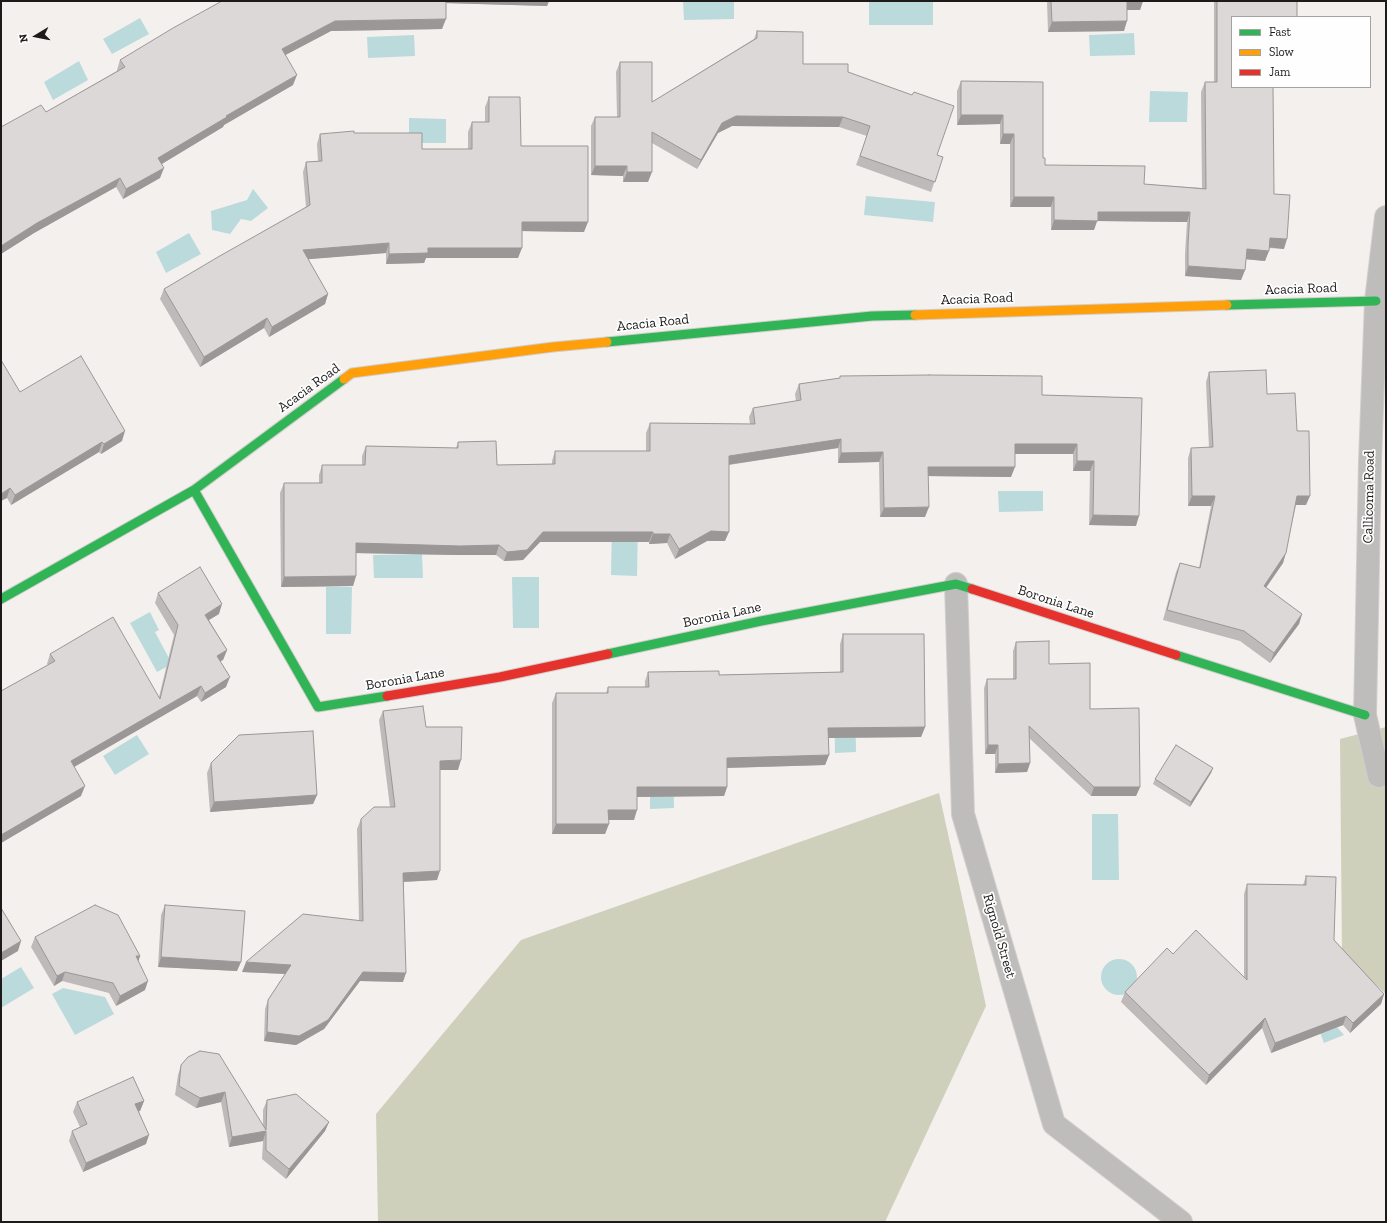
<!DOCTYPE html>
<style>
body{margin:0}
#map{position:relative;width:1387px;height:1223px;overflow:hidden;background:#f4f0ee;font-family:"Zilla Slab",serif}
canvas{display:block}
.frame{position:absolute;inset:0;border:2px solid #1d1a19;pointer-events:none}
.legend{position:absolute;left:1231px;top:16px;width:140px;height:72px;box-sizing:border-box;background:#fefefe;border:1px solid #a4a3a2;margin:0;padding:5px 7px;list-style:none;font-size:12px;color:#1d1a19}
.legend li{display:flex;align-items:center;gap:8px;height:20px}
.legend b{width:20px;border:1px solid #a4a3a2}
.north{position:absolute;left:16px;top:16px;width:40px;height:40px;-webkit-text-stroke:3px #fefefe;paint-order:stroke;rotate:260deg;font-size:11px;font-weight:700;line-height:16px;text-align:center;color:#1d1a19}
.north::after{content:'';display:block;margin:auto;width:14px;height:18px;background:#1d1a19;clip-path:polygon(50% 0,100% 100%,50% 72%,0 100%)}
</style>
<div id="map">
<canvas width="1387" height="1223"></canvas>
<div class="frame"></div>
<ul class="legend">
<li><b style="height:5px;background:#30b455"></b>Fast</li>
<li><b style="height:5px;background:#ff9f0a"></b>Slow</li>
<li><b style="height:5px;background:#e5322d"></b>Jam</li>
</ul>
<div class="north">N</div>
</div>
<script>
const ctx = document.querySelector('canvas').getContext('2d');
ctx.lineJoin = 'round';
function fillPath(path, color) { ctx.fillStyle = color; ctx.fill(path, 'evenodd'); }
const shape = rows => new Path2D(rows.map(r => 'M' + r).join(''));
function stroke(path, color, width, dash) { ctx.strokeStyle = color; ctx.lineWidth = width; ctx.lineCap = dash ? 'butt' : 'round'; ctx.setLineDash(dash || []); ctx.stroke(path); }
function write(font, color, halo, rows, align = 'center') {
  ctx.font = font + ' "Zilla Slab",serif'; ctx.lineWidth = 3.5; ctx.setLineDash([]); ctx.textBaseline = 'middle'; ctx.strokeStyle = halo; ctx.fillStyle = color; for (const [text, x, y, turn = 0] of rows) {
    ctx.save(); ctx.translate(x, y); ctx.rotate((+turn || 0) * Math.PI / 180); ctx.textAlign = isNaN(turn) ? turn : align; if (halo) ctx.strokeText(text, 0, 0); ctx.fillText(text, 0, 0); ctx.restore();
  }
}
fillPath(shape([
 [1386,727,1386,994,1342,953,1340,739],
 [939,793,986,1006,885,1222,378,1222,376,1114,521,940]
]), '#ced0bb');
fillPath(shape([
 [683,1,734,1,734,19,684,20],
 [869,1,933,1,933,25,869,25],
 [140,18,149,34,112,54,103,39],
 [1134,33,1135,55,1090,56,1089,35],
 [414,35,415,56,368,58,367,37],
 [79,61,88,80,53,100,44,82],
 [1150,91,1188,92,1187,122,1149,122],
 [409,118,446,119,446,143,422,143,422,138,409,138],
 [253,189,268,208,251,221,241,219,230,234,212,230,211,211,247,200],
 [866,196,935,202,933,222,864,215],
 [189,233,201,254,166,273,156,252],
 [998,491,1043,491,1043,511,999,512],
 [612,521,638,522,637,576,611,575],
 [422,554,423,578,374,578,373,555],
 [512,577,539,577,539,628,513,628],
 [326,587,352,587,351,634,326,634],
 [150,612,159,630,155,632,172,664,157,672,130,623],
 [834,700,855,700,856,752,835,753],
 [137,735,149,754,115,775,103,756],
 [650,766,673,766,674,808,650,809],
 [1092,814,1118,814,1119,880,1092,880],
 '1101 977a18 18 0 1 1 36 0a18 18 0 1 1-36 0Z',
 [21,967,34,988,1,1008,1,979],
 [63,988,105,997,114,1014,75,1035,52,994],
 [1312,998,1344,1035,1324,1043,1308,1001]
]), '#bbdadc');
const street = shape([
 [956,584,963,814,1054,1124,1181,1222],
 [1379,776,1365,715,1370,462,1376,301,1386,217]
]);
const fast = shape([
 [1227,305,1376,301],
 [607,342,872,316,915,315],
 [194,490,318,707,387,696],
 [1,599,194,490,344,379],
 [608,654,761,621,956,584,972,589],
 [1176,655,1365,715]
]);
const slow = shape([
 [915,315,1227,305],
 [344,379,352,373,553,347,607,342]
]);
const jam = shape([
 [972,589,1176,655],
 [387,696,500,677,608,654]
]);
stroke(street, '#d1cecd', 24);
stroke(fast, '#d1cecd', 11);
stroke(slow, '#d1cecd', 11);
stroke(jam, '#d1cecd', 11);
stroke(street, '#bebdbc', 22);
stroke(fast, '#30b455', 9);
stroke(slow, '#ff9f0a', 9);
stroke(jam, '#e5322d', 9);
fillPath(shape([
 [222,1,549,1,547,6,446,3,442,29,331,31,285,55,293,85,224,125,223,127,162,164,160,178,123,199,116,187,34,233,1,254,1,127,46,112,117,71,117,70,120,60],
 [1047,1,1143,1,1140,10,1127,10,1124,31,1048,32],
 [1214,1,1297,1,1232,17,1274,194,1284,249,1269,248,1265,261,1246,259,1245,270,1241,280,1185,276,1185,254,1187,222,1097,221,1094,230,1051,230,1051,207,1010,207,1010,144,1000,144,1000,124,957,125,957,91,961,81,1043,82,1043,158,1045,165,1144,184,1202,188,1201,92,1205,82,1214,82],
 [757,31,803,64,848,72,937,155,943,157,931,192,856,165,867,136,839,127,732,126,718,133,697,169,652,143,648,182,623,182,623,176,591,175,591,126,595,117,617,117,616,72,620,62,652,102,754,39],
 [489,97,521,146,584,232,522,231,518,258,426,258,424,263,386,264,386,253,308,259,328,294,325,304,269,337,264,328,200,367,160,299,164,289,306,207,303,172,306,162,318,161,317,144,320,134,354,133,422,149,468,149,468,132,472,122,485,122,485,107],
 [1209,372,1267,394,1297,431,1306,505,1296,505,1283,563,1266,588,1302,614,1299,624,1270,663,1240,641,1163,620,1176,572,1180,563,1199,568,1211,506,1188,506,1188,458,1191,448,1209,448,1206,382],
 [840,376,1042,395,1142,398,1136,526,1089,525,1090,471,1073,471,1073,454,1015,454,1011,477,928,476,925,517,880,517,879,462,838,463,838,448,729,465,725,541,707,541,675,559,667,543,649,544,649,542,540,542,523,560,504,561,496,555,456,555,356,553,356,576,353,586,281,587,280,493,284,483,319,483,319,475,322,465,362,465,362,456,366,446,456,448,458,442,497,465,552,464,552,461,555,451,646,451,646,433,650,423,750,424,749,417,753,408,796,401,795,394,799,384,840,378],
 [20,392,122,441,101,454,99,452,11,505,7,498],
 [158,593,219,614,209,620,227,650,223,660,220,661,226,687,201,702,197,696,74,767,81,796,1,843,1,691,48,665,47,664,50,654,159,697,174,635,155,603],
 [843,634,925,727,921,737,828,738,829,755,825,765,727,768,727,787,724,796,637,797,634,820,609,820,605,834,552,834,552,703,556,693,606,693,608,687,645,687,645,681,648,672,719,675,840,672,840,644],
 [1016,642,1049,664,1090,709,1140,787,1136,796,1091,796,1029,738,1030,763,1027,772,995,773,995,754,985,754,984,688,987,679,1013,679,1013,651],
 [383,711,426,727,458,770,440,770,437,880,404,882,403,982,360,981,324,1029,296,1045,264,1041,265,1009,268,1000,285,974,242,972,359,921,357,829,361,819,390,807,379,720],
 [211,763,317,795,313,804,210,812,207,773],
 [1213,768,1211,773,1190,807,1153,784,1155,779],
 [1306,876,1334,940,1384,994,1381,1004,1350,1033,1343,1025,1271,1053,1262,1028,1206,1085,1121,1002,1125,992,1173,954,1244,977,1244,894,1247,884,1303,885],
 [165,905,237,971,158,967,161,915],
 [35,937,140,956,138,962,145,990,116,1006,109,993,62,981,54,986,31,947],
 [188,1057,263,1125,263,1110,267,1100,329,1122,325,1131,286,1179,262,1159,263,1141,229,1147,221,1102,196,1108,175,1095,178,1075,181,1065],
 [144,1101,140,1111,139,1111,146,1144,83,1172,69,1141,72,1131,80,1127,73,1112,77,1102]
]), '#bdbab9');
fillPath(shape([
 [443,1,549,1,547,6,442,3],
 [1127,1,1143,1,1140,10,1124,10],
 [446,19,442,29,331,31,278,59,282,49,335,21],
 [1127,21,1124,31,1048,32,1052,22],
 [297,75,293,85,224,125,223,127,155,168,158,158,226,116],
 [961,115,1003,115,1000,124,957,125],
 [736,116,843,117,839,127,732,126,718,133,697,169,701,160,722,123],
 [1003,134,1014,134,1010,144,1000,144],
 [595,166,627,166,623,176,591,175],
 [164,168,160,178,123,199,126,189],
 [627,172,652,172,648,182,623,182],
 [120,178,116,187,34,233,1,254,1,246,37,223],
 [1014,197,1054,197,1051,207,1010,207],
 [1098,212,1190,212,1187,222,1097,221,1094,230,1051,230,1054,220],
 [522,222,588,222,584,232,518,231],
 [1270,238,1287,239,1284,249,1266,247],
 [389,243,386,253,299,260,303,250],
 [428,248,522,248,518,258,426,258,424,263,386,264,389,254],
 [1247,249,1269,251,1265,261,1243,259],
 [1188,266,1245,270,1241,280,1185,276],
 [328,294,325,304,269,337,272,327],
 [267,318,264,328,200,367,204,357],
 [125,431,122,441,101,454,104,444],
 [841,439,838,448,726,465,729,456],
 [102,442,99,452,11,505,15,495],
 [1015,444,1077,444,1073,454,1012,454],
 [883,452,879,462,838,463,841,453],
 [1077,461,1094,461,1090,471,1073,471],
 [928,467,1015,467,1011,477,924,476],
 [10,488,7,498,1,501,1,494],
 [1192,496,1215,496,1211,506,1188,506],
 [1297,496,1310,496,1306,505,1294,505],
 [929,507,925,517,880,517,884,508],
 [1093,515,1139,516,1136,526,1089,525],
 [711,531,729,532,725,541,707,541,675,559,679,549],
 [543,532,653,532,649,542,540,542,523,560,504,561,507,552],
 [653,534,670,534,667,543,649,544],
 [356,543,499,545,496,555,456,555,353,553],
 [1286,553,1283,563,1260,596,1264,586],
 [356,576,353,586,281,587,284,577],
 [222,604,219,614,202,624,205,615],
 [1302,614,1299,624,1270,663,1274,653],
 [227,650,223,660,213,665,217,656],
 [230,677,226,687,201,702,205,693],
 [201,686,197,696,67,771,71,761],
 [925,727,921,737,825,738,828,728],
 [988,745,998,745,995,754,985,754],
 [829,755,825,765,723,768,727,758],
 [461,760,458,770,436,770,440,761],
 [1030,763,1027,772,995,773,998,764],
 [1213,768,1211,773,1190,807,1191,802],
 [85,786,81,796,1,843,1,835],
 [637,787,727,787,724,796,634,797],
 [1094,787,1140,787,1136,796,1091,796],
 [317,795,313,804,210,812,214,802],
 [608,810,637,810,634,820,605,820],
 [556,824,609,824,605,834,552,834],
 [440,871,437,880,400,882,403,873],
 [21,941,18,951,1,961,1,953],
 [136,956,140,956,137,966],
 [161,957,241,962,237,971,158,967],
 [246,962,291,965,287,974,242,972],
 [65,972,62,981,54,986,57,976],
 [363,972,406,973,403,982,360,981,324,1029,296,1045,264,1041,267,1032],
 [148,981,145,990,116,1006,120,996],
 [1384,994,1381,1004,1350,1033,1353,1023],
 [1346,1016,1343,1025,1271,1053,1275,1043],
 [1265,1018,1262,1028,1206,1085,1209,1075],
 [225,1092,221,1102,196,1108,200,1098],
 [144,1101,140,1111,132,1114,135,1104],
 [329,1122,325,1131,286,1179,289,1169],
 [266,1131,263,1141,229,1147,232,1137],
 [149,1135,146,1144,83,1172,86,1163]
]), '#9a9796');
const building = shape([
 [222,1,446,1,446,19,335,21,282,49,297,75,226,116,227,117,158,158,164,168,126,189,120,178,37,223,1,246,1,127,41,105,46,112,125,67,120,60,173,28,222,1],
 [1051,1,1127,1,1127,21,1052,22,1051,1],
 [1217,1,1297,1,1297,17,1232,17,1232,87,1273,87,1274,194,1290,195,1287,239,1270,238,1269,251,1247,249,1245,270,1188,266,1188,244,1190,212,1098,212,1098,221,1054,220,1054,197,1014,197,1014,134,1003,134,1003,115,961,115,961,81,1043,82,1043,158,1045,158,1045,165,1145,166,1144,184,1206,189,1205,82,1217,82,1217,1],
 [757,31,803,32,803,64,848,64,848,72,912,95,914,92,954,106,937,155,943,157,935,182,860,156,870,126,843,117,736,116,722,123,701,160,652,132,652,172,627,172,627,166,595,166,595,117,620,117,620,62,652,62,652,102,757,38,757,31],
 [489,97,520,97,521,146,588,146,588,222,522,222,522,248,428,248,428,253,389,254,389,243,303,250,328,294,272,327,267,318,204,357,164,289,218,257,310,205,306,162,322,161,320,134,354,131,354,133,422,133,422,149,472,149,472,122,489,122,489,97],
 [81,356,125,431,104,444,102,442,15,495,10,488,1,494,1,360,20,392,81,356],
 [1266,370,1267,394,1295,393,1297,431,1309,431,1310,496,1297,496,1286,553,1264,586,1302,614,1274,653,1244,631,1167,610,1180,563,1200,568,1215,496,1192,496,1191,448,1213,447,1209,372,1266,370],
 [929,375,1042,376,1042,395,1142,398,1139,516,1093,515,1094,461,1077,461,1077,444,1015,444,1015,467,928,467,929,507,884,508,883,452,841,453,841,439,729,456,729,532,711,531,679,549,670,534,653,534,653,532,543,532,527,550,507,552,499,545,460,546,356,543,356,576,284,577,284,483,322,483,322,465,365,465,366,446,458,448,458,442,496,441,497,465,555,464,555,451,650,451,650,423,755,424,753,408,801,400,799,384,840,378,840,376,929,375],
 [200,567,222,604,205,615,227,650,217,656,230,677,205,693,201,686,71,761,85,786,1,835,1,691,55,661,50,654,113,617,160,699,178,625,158,593,200,567],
 [843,634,924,634,925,727,828,728,829,755,727,758,727,787,637,787,637,810,608,810,609,824,556,824,556,693,608,693,608,687,649,687,648,672,719,671,719,675,843,672,843,634],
 [1049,641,1049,664,1090,663,1090,709,1139,708,1140,787,1094,787,1029,726,1030,763,998,764,998,745,988,745,987,679,1016,679,1016,642,1049,641],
 [423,706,426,727,462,727,461,760,440,761,440,871,403,873,406,973,363,972,328,1020,299,1036,267,1032,268,1000,291,965,246,962,303,914,363,921,361,819,374,807,395,807,383,711,423,706],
 [313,731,317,795,214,802,211,763,239,735,313,731],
 [1176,745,1213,768,1191,802,1155,779,1176,745],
 [1306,876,1336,877,1334,940,1384,994,1353,1023,1346,1016,1275,1043,1265,1018,1209,1075,1125,992,1167,948,1173,954,1196,930,1247,980,1247,884,1306,885,1306,876],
 [95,905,118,915,140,956,136,956,148,981,120,996,113,983,65,972,57,976,35,937,95,905],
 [165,905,245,911,241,962,161,957,165,905],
 [1,908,21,941,1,953,1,908],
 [200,1051,219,1054,266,1130,267,1100,296,1094,329,1122,289,1169,266,1150,266,1131,232,1137,225,1092,200,1098,179,1086,181,1065,188,1057,200,1051],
 [133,1077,144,1101,135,1104,149,1135,86,1163,72,1131,87,1124,77,1102,133,1077]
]);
fillPath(building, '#dcd8d7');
stroke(building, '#9a9796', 1);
write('14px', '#1d1a19', '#fefefe', [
 ["Acacia Road",1301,289,-2],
 ["Acacia Road",977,299,-2],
 ["Acacia Road",653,323,-6],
 ["Acacia Road",309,388,-36],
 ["Callicoma Road",1369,497,-89],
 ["Boronia Lane",1056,602,18],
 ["Boronia Lane",722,615,-12],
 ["Boronia Lane",405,679,-10],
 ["Rignold Street",999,936,74]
]);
</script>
